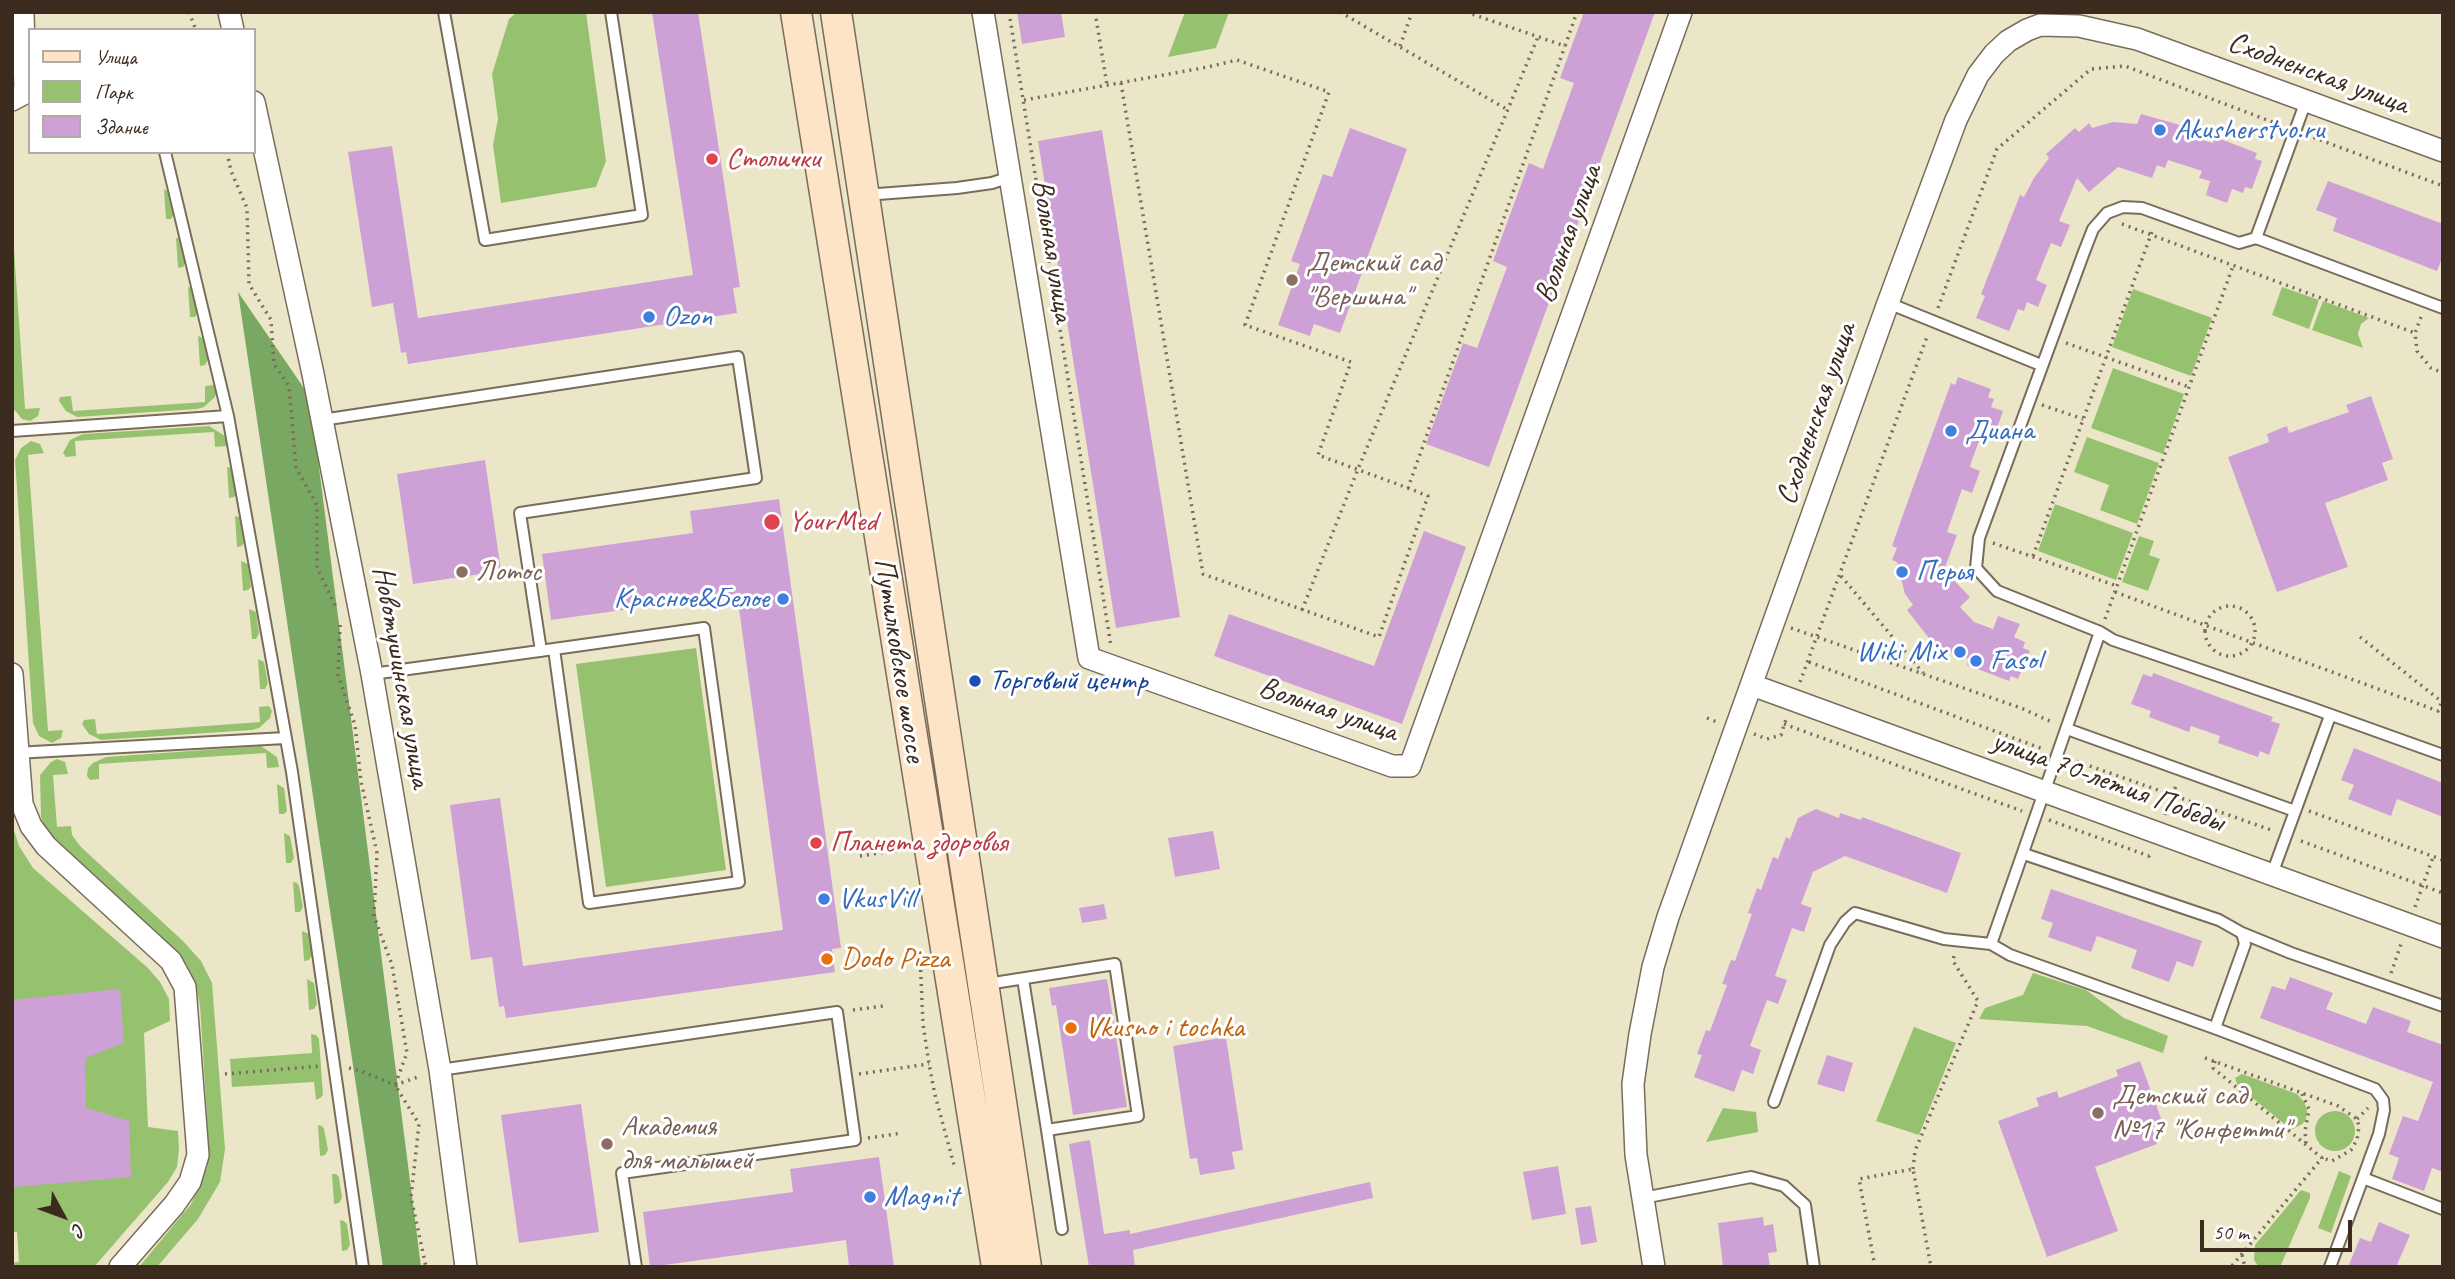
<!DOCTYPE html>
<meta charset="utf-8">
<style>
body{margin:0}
#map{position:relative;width:2455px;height:1279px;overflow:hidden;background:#ece6c9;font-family:Caveat,sans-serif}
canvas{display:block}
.frame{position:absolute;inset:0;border:14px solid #3b2a1e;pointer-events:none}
.legend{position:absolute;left:28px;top:28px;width:228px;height:126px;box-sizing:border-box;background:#fff;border:2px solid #b1aaa5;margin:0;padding:9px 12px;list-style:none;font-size:21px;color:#3b2a1e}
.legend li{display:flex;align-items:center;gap:14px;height:35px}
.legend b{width:35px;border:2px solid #b1aaa5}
.north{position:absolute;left:28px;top:1181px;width:70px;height:70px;-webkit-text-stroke:5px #fff;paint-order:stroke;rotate:131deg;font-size:19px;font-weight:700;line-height:28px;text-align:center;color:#3b2a1e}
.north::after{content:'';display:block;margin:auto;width:24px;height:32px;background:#3b2a1e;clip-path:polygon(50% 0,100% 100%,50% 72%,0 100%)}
.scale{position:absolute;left:2200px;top:1220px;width:152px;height:32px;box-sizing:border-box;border:4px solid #3b2a1e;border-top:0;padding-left:9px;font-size:21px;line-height:24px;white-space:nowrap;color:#3b2a1e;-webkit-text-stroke:5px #fff;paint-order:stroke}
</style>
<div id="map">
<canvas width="2455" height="1279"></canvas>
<div class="frame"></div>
<ul class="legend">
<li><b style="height:9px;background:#fee4c6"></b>Улица</li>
<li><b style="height:19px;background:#96c26f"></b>Парк</li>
<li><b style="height:19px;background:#cea1d6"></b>Здание</li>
</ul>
<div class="north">С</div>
<div class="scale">50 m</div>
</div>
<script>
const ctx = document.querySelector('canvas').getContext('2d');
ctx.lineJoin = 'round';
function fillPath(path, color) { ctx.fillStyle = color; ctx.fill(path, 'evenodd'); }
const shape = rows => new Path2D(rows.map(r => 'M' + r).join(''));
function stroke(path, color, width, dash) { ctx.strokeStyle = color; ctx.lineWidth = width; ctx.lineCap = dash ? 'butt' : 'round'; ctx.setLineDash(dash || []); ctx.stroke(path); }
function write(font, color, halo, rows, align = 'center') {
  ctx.font = font + ' Caveat,sans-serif'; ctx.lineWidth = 6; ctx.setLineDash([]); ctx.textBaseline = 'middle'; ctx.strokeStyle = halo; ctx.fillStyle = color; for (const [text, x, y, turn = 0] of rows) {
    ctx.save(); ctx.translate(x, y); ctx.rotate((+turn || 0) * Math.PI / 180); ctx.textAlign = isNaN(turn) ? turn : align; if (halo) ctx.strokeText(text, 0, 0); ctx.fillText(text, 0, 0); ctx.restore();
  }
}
fillPath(shape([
 [517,12,586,12,606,161,596,187,501,203,493,145,498,119,492,74,509,19],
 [1185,12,1229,12,1216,48,1168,57],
 [164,189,170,193,174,214,171,219,166,219],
 [12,221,25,409,40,408,38,416,30,421,22,419,12,407],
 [176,238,181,238,186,262,183,267,178,268],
 [188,287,193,288,198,312,195,317,190,317],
 [2282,287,2319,300,2309,329,2272,315],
 [2133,289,2212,318,2191,376,2112,347],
 [2323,301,2369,318,2361,324,2358,334,2363,348,2312,330],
 [198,336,205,339,208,360,205,365,200,366],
 [2113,368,2184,394,2163,454,2091,428],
 [214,385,217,390,215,397,204,407,197,409,77,417,66,411,59,401,60,397,71,396,73,411,205,402,205,386],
 [209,426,225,436,228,442,227,446,215,447,214,432,75,441,76,456,66,457,63,453,70,440,83,434],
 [2087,437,2159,463,2137,524,2100,510,2109,485,2074,472],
 [31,441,40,444,44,453,28,455,48,731,63,730,61,738,52,743,39,736,33,723,15,460,21,448],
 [227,467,232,468,234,471,237,494,234,497,229,498],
 [2055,504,2133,533,2116,580,2038,551],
 [235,516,239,517,242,520,245,541,242,546,237,547],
 [2139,536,2154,541,2149,555,2160,559,2148,591,2122,582],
 [241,561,248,564,251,587,248,590,243,591],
 [249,609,256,612,259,633,256,639,252,639],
 [696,648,726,870,606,887,576,664],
 [258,659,264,662,268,683,265,689,260,689],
 [269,706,272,711,270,718,259,728,252,730,101,740,89,734,82,724,84,720,95,719,97,734,260,722,259,707],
 [261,746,277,757,279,767,267,768,266,753,99,764,99,779,90,780,87,776,88,768,93,763,106,757],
 [57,759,65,762,68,774,53,775,57,827,71,826,72,835,81,847,183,941,201,961,212,983,225,1149,220,1182,198,1219,157,1267,139,1267,191,1204,207,1168,209,1149,200,1006,196,985,187,965,177,952,68,858,45,828,41,817,40,775,51,762],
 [277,784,284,788,287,811,284,814,279,814],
 [12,824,19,846,33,868,148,968,160,982,169,999,170,1021,144,1033,148,1127,178,1131,179,1150,177,1167,168,1182,94,1267,12,1267,12,1263,19,1262,17,1232,12,1232],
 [284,833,290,836,294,858,291,863,286,863],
 [293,882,297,883,299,886,303,907,300,912,295,912],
 [302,931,309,934,312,955,309,960,304,961],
 [2033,973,2086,990,2124,1018,2168,1036,2163,1053,2087,1026,1979,1019,1985,1008,2023,995],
 [307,979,314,983,317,1004,314,1009,309,1010],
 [1914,1027,1956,1043,1919,1135,1876,1121],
 [311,1034,316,1035,319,1039,323,1095,320,1098,316,1100,314,1082,232,1087,230,1059,312,1053],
 [2242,1074,2297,1094,2304,1102,2307,1109,2306,1120,2302,1124,2293,1129,2288,1127,2238,1086,2235,1078],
 [1723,1108,1756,1112,1758,1132,1706,1142],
 '2315 1131a20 20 0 1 1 40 0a20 20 0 1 1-40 0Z',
 [318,1125,322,1126,324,1129,328,1150,325,1155,320,1156],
 [2339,1171,2351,1176,2331,1233,2318,1228],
 [332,1174,336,1174,339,1177,342,1198,339,1203,334,1204],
 [2301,1190,2310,1193,2310,1198,2280,1267,2259,1267,2254,1260,2255,1245],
 [340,1220,344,1221,347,1224,350,1245,347,1250,342,1251]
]), '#96c26f');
fillPath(shape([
 [238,292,310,397,421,1267,383,1267]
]), '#78a862');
fillPath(shape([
 [652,12,698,12,740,287,733,288,737,313,408,364,406,352,401,353,393,303,372,307,348,152,392,146,418,318,693,275],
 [1017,12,1061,12,1065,37,1022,44],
 [1584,12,1655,12,1489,467,1426,444,1463,343,1477,348,1507,267,1493,261,1529,163,1543,169,1574,83,1560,78],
 [2141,114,2180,125,2178,133,2213,143,2215,137,2257,153,2255,159,2262,161,2252,189,2245,187,2243,193,2232,189,2227,203,2206,195,2210,181,2199,178,2202,171,2168,160,2165,168,2157,165,2152,178,2118,167,2089,192,2077,178,2059,221,2070,225,2061,247,2051,243,2036,280,2047,285,2038,307,2027,302,2024,311,2018,309,2009,331,1976,318,1985,296,1981,294,2020,195,2024,197,2034,178,2049,158,2046,154,2075,128,2079,132,2089,123,2092,128,2113,122,2137,124],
 [1350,128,1407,149,1340,333,1314,324,1310,336,1278,325,1300,264,1291,261,1323,174,1332,177],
 [1102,130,1180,617,1116,628,1038,141],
 [2328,181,2443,224,2443,256,2437,271,2333,231,2337,218,2316,210],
 [1958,377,1991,389,1988,397,1994,399,1991,407,2003,411,1995,434,1983,430,1972,460,1970,467,1980,471,1972,493,1962,489,1947,532,1957,535,1944,570,1970,597,1960,607,1974,622,1993,629,1998,616,2020,624,2014,637,2025,642,2023,648,2030,651,2018,679,2011,676,2009,681,1967,665,1969,659,1942,649,1939,651,1907,610,1913,605,1905,594,1897,562,1892,560,1897,548,1892,546,1905,509,1951,383,1955,385],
 [2371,396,2393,459,2382,463,2388,480,2325,503,2348,567,2277,592,2228,457,2269,442,2267,434,2287,426,2289,433,2349,412,2346,405],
 [485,460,501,571,413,584,397,474],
 [779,499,841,948,832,949,835,972,506,1018,504,1006,499,1007,492,957,471,960,450,805,500,798,523,966,783,930,737,594,551,620,542,554,693,533,690,511],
 [1424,531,1466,547,1402,724,1214,656,1229,614,1374,666],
 [2153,673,2273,717,2271,721,2280,724,2269,755,2260,751,2258,757,2218,743,2220,736,2191,726,2189,732,2149,717,2151,711,2131,704,2143,674,2152,677],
 [2354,748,2443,783,2443,817,2397,799,2391,816,2348,799,2354,785,2341,780],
 [1816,809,1839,818,1840,813,1861,820,1862,817,1961,853,1947,893,1845,856,1813,872,1801,904,1812,908,1804,932,1792,928,1775,976,1787,980,1778,1004,1767,1000,1750,1046,1761,1050,1753,1074,1742,1070,1734,1092,1694,1077,1702,1055,1697,1054,1706,1030,1710,1031,1727,985,1722,984,1731,960,1735,961,1752,914,1748,913,1757,888,1761,890,1773,857,1778,859,1786,837,1790,839,1798,818],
 [1213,831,1220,869,1175,877,1168,838],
 [2051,889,2202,941,2193,967,2177,961,2169,982,2131,968,2137,950,2097,936,2091,952,2048,937,2053,923,2041,919],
 [1104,904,1107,919,1082,923,1079,908],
 [2290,977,2333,993,2326,1009,2366,1024,2373,1007,2411,1021,2407,1032,2443,1045,2443,1172,2432,1168,2424,1191,2392,1179,2399,1158,2389,1154,2403,1116,2418,1121,2433,1082,2260,1018,2272,986,2285,990],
 [1107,979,1127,1107,1073,1115,1056,1005,1052,1006,1049,988],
 [120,989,124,1043,85,1058,86,1108,129,1121,131,1177,12,1187,12,1000],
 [1226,1037,1243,1150,1232,1152,1235,1169,1200,1175,1197,1158,1190,1159,1173,1046],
 [1827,1055,1853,1063,1844,1092,1817,1084],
 [2140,1061,2163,1124,2152,1128,2157,1144,2095,1167,2118,1231,2047,1257,1998,1121,2039,1106,2036,1098,2057,1091,2059,1098,2118,1076,2116,1070],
 [581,1104,599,1232,519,1243,501,1115],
 [1090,1140,1104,1234,1130,1230,1130,1234,1370,1182,1373,1198,1133,1250,1135,1267,1089,1267,1069,1144],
 [879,1157,894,1267,849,1267,846,1240,650,1267,643,1212,793,1192,790,1169],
 [1558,1166,1566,1214,1532,1220,1523,1172],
 [1591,1206,1597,1242,1581,1245,1575,1208],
 [1763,1217,1764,1226,1773,1224,1777,1252,1768,1253,1770,1267,1723,1267,1718,1223],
 [2379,1222,2410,1235,2396,1267,2348,1267,2360,1238,2371,1242]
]), '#cea1d6');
const service = shape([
 [444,12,485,240,642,215,611,12],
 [165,152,228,416,292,772,363,1267],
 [865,195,957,188,992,183,1010,177],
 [2256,238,2306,101],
 [1888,303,2041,365],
 [322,420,738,357,756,478,520,513,541,651],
 [12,431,228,416],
 [2100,632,2113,640,2309,707,2443,755],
 [372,674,554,649,704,628,739,882,589,903,554,649],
 [2067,729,2295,811],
 [15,753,285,738],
 [2024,854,2219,920,2242,933,2245,944,2215,1028],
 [2272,874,2330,716],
 [2242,933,2291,953,2443,1006],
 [1023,979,1047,1130],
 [987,984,1115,964,1138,1116,1047,1130,1062,1229],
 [440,1070,837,1012,855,1140,622,1173,636,1267],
 [1774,1102,1830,945,1845,922,1855,913,1944,939,1991,944],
 [2363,1178,2379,1134,2384,1110,2383,1100,2375,1089,2217,1029,2010,955,1991,944,2100,632,1997,591,1976,568,1979,538,2084,252,2093,229,2107,213,2123,207,2142,208,2239,243,2256,238,2443,308],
 [1643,1198,1751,1177,1784,1186,1805,1205,1814,1267],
 [2330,1267,2363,1178,2443,1209]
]);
const minor = shape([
 [229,12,233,30],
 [983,12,1089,658,1392,766,1410,766,1681,12],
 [12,100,25,93,23,12],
 [254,102,313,374,372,674,440,1070,466,1267],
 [12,674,22,804,31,826,46,846,171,961,185,987,198,1155,190,1182,174,1205,120,1267],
 [1752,685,2443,937],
 [1654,1267,1636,1155,1633,1084,1640,1034,1653,967,1668,917,1888,303,1956,120,1978,75,1994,54,2008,41,2027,30,2040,25,2079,26,2137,39,2443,151]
]);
const secondary = shape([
 [796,12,997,1267],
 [836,12,1026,1267]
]);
stroke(service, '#796c5a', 14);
stroke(minor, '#796c5a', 24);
stroke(secondary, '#796c5a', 33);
stroke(shape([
 [189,12,196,30],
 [1009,12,1111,646],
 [1095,12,1107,85],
 [1340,12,1508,110],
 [1466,12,1565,46,1577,12],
 [1400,46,1412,12],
 [1121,83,1203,574,1379,637,1428,496,1408,488],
 [1024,100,1208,67,1237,60,1329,92,1245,325,1351,362,1318,455,1408,488,1565,46],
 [2307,135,2443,186],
 [227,152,231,171,247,208,249,284,271,320,274,364,289,386,296,468,317,505,317,568,336,607],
 [2122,224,2415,333],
 [1938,308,1997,149,2091,69,2125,66,2280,125],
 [2421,317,2415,333,2417,351,2431,368,2443,373],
 [2066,343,2189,387],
 [2042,405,2083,419],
 [1993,543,2117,586],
 [2033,556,2153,229],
 [1841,576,1923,673],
 [2115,592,2438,711,2442,701],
 '2205 631a25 25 0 1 1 50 0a25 25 0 1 1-50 0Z',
 [1302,610,1358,469,1538,37],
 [2105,619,2233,266],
 [340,625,338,675,355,725,361,781,377,853,374,916,392,965,407,1053,395,1085,419,1124,411,1197,426,1267],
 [1791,628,2021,708,2054,723],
 [2360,637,2441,701],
 [1809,662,2043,749],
 [1800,682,1928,334],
 [1707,718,1717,722],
 [1784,724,2022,811],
 [1754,734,1767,739,1781,735,1786,719],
 [2070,759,2274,831],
 [2309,811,2443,860],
 [2165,815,2177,783],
 [2049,820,2149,856,2151,852],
 [2301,841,2443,893],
 [860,856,906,849],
 [2415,907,2433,857],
 [920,956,923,1024,929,1064,935,1095,954,1165],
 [2391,973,2401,944],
 [853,1010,883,1006],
 [2205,1058,2338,1106,2357,1119,2359,1127,2357,1140,2351,1150,2332,1161,2322,1158],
 [2215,1061,2213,1068,2322,1158,2231,1267],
 [349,1068,361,1071,395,1085,421,1076],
 [225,1074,321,1066],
 [859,1074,929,1064],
 [2302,1094,2309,1109,2305,1131,2306,1145],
 [2357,1119,2368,1108],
 [868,1138,902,1133],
 [1913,1169,1915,1151,1978,1001,1953,961,1954,956],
 [2242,1255,2245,1267],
 [1875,1267,1859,1179,1913,1169,1931,1267]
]), '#796c5a', 3.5, [2, 5]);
stroke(service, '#fff', 10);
stroke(minor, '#fff', 21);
stroke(secondary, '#fee4c6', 30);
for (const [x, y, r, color] of [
 [2160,130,7,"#3f7fe0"],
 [712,159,7,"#e0444e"],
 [1292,280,7,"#8d6e63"],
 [649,317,7,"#3f7fe0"],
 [1951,431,7,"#3f7fe0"],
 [772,522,9,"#e0444e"],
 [462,572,7,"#8d6e63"],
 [1902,572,7,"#3f7fe0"],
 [783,599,7,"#3f7fe0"],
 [1960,652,7,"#3f7fe0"],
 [1976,661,7,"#3f7fe0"],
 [975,681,7,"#1a4fb4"],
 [816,843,7,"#e0444e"],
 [824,899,7,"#3f7fe0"],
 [827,959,7,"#e8710a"],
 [1071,1028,7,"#e8710a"],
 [2098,1113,7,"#8d6e63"],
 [607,1144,7,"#8d6e63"],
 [870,1197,7,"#3f7fe0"]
]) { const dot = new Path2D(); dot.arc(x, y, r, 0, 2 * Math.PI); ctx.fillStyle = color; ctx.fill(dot); stroke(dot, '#fff', 2.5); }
write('30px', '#3b2a1e', '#fff', [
 ["Сходненская улица",2318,74,20],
 ["Вольная улица",1569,234,-70],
 ["Вольная улица",1052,251,81],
 ["Сходненская улица",1817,414,-71],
 ["Путилковское шоссе",899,660,81],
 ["Новотушинская улица",401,677,80],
 ["Вольная улица",1328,710,19],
 ["улица 70-летия Победы",2108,782,20]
]);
write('30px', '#366cbe', '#fff', [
 ["Akusherstvo.ru",2174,130],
 ["Ozon",663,317],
 ["Диана",1965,431],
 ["Перья",1916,572],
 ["Красное&Белое",769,599,"right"],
 ["Wiki Mix",1946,652,"right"],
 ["Fasol",1990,661],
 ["VkusVill",838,899],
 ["Magnit",884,1197]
], 'left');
write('30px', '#be3a42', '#fff', [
 ["Столички",726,159],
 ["YourMed",788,522],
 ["Планета здоровья",830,843]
], 'left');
write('30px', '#785e54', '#fff', [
 ["Детский сад",1306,263],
 ["\"Вершина\"",1306,297],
 ["Лотос",476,572],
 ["Детский сад",2112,1096],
 ["№17 \"Конфетти\"",2112,1130],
 ["Академия",621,1127],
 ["для малышей",621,1161]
], 'left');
write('30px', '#164399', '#fff', [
 ["Торговый центр",989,681]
], 'left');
write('30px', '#c56008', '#fff', [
 ["Dodo Pizza",841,959],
 ["Vkusno i tochka",1085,1028]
], 'left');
</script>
